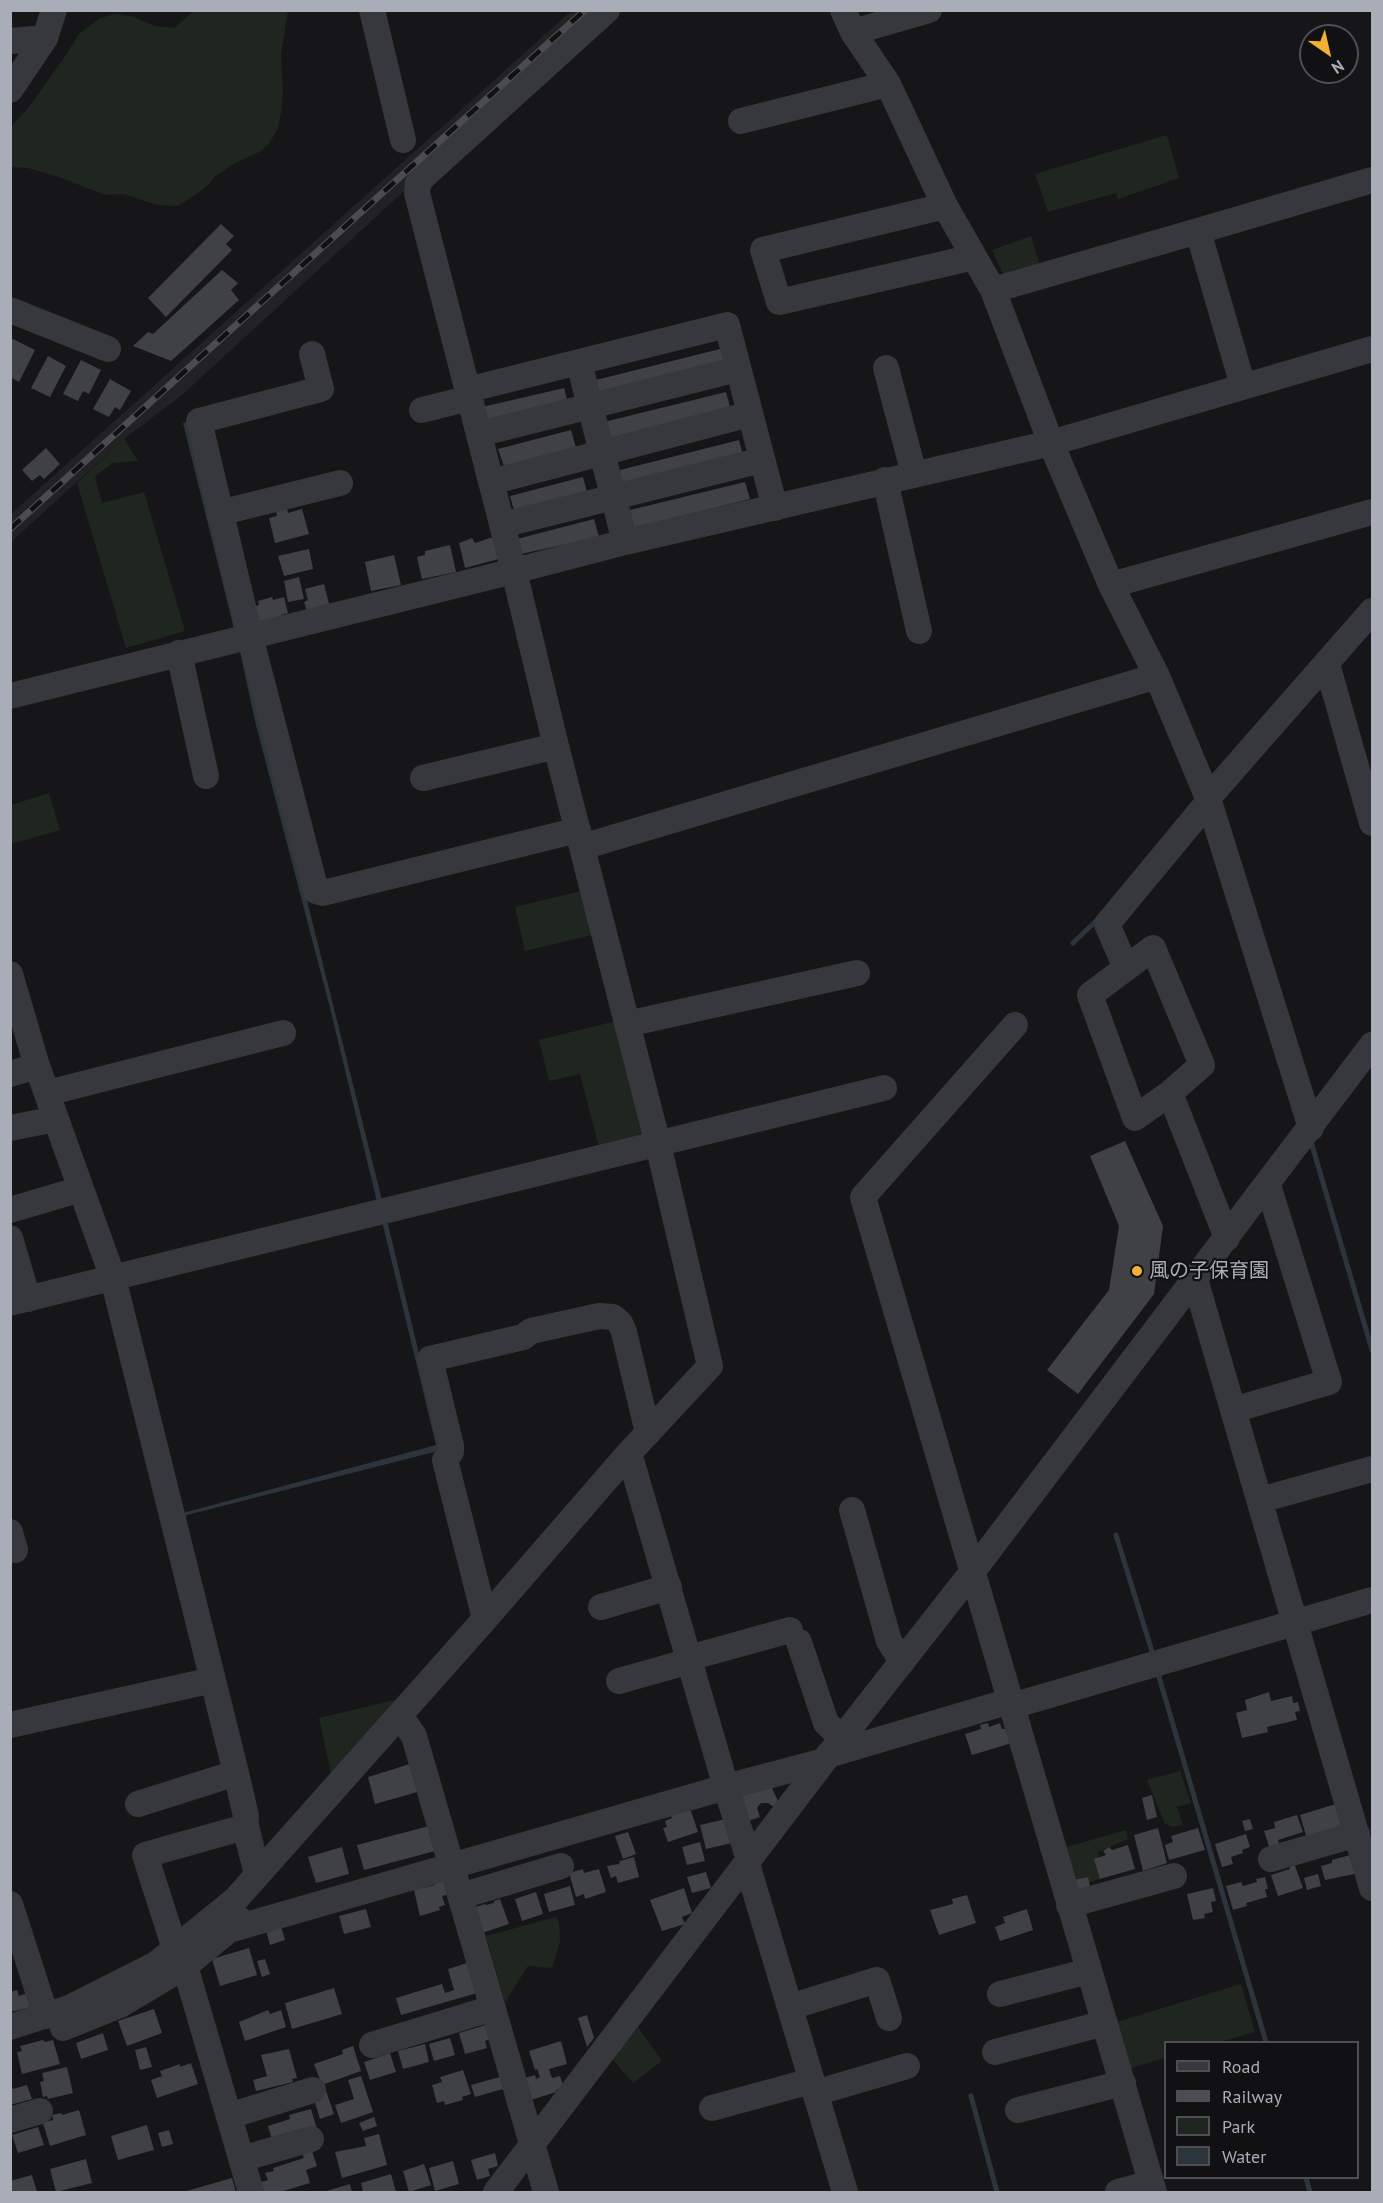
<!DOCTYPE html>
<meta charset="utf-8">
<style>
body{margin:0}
#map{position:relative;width:1383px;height:2203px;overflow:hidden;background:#161618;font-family:"PT Sans",sans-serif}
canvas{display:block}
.frame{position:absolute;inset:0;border:12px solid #a8adb8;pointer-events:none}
.legend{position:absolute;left:1164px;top:2041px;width:195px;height:138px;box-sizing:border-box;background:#111113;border:2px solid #4d4f55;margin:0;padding:8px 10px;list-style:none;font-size:18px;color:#a8adb8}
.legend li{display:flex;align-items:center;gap:12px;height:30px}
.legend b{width:30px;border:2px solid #4d4f55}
.north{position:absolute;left:1299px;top:24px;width:60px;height:60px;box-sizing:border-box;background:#111113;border:2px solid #4d4f55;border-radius:50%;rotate:146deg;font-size:16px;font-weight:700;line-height:24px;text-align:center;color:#a8adb8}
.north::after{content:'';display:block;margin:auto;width:21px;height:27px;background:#f2b134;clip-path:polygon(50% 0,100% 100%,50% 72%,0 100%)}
</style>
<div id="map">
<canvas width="1383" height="2203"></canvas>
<div class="frame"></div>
<ul class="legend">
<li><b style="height:8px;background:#37383d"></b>Road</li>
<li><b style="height:8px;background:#4a4c52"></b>Railway</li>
<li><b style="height:16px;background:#1e261f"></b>Park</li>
<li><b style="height:16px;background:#2c353c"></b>Water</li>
</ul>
<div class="north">N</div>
</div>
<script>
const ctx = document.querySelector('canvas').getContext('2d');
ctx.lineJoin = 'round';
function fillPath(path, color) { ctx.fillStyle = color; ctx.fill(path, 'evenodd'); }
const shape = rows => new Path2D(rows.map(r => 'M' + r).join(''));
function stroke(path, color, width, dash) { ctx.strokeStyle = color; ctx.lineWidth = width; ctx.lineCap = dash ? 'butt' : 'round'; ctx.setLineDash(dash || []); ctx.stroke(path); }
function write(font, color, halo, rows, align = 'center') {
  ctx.font = font + ' "PT Sans","Noto Sans JP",sans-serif'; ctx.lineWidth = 4.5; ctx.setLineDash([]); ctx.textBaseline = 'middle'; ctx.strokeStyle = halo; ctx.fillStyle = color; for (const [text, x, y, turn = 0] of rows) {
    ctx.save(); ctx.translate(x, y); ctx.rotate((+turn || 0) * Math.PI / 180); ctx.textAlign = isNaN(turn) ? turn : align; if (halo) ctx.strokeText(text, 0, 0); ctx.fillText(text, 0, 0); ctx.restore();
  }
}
fillPath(shape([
 [571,11,600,11,181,396,124,439,11,542,11,514]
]), '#222225');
fillPath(shape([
 [194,11,288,11,281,54,283,95,281,112,278,128,269,144,259,152,235,163,216,176,204,189,178,206,157,205,124,194,105,195,59,177,28,168,11,167,11,127,29,107,66,55,79,34,100,18,115,14,131,16,156,26,174,28],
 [1167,135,1179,178,1118,199,1116,193,1048,212,1035,174],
 [1031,236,1040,266,1004,276,992,250],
 [124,439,138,461,112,463,95,477,102,503,144,492,185,631,126,648,77,483],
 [49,793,60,830,11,844,11,805],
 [585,890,596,934,525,951,515,907],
 [616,1021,646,1140,600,1151,580,1074,549,1081,539,1040],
 [399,1699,331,1774,319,1718],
 [1180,1771,1191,1803,1177,1807,1183,1825,1173,1827,1165,1824,1147,1780],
 [1126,1830,1128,1839,1098,1852,1105,1877,1074,1888,1063,1848],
 [556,1917,559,1923,560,1942,552,1968,528,1966,505,2002,486,1936],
 [1241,1984,1255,2032,1219,2042,1166,2042,1165,2058,1124,2070,1110,2024],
 [638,2027,662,2061,633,2083,612,2059]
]), '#1e261f');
fillPath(shape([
 [188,422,239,628,234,629,183,423],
 [243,645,383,1204,378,1206,330,1008,255,721,239,647],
 [387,1220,442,1450,187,1515,183,1521,266,1852,261,1854,179,1514,436,1445,382,1221]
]), '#2c353c');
stroke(shape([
 [1073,943,1098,919],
 [1312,1145,1372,1350],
 [1116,1535,1154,1658],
 [1157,1670,1266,2042],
 [971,2096,997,2192],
 [1306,2178,1310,2192]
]), '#2c353c', 5);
fillPath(shape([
 [221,224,234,236,226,244,232,250,166,317,148,298],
 [222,270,238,283,231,290,239,300,171,361,133,346,148,332,153,334],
 [11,338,35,350,19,382,10,377],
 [724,348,729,366,599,398,596,380],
 [48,356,66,366,50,397,31,388],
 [81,360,101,370,89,394,83,391,78,401,63,394],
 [110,379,131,391,120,410,115,407,109,417,93,409],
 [564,388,569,407,484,427,478,408],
 [726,392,731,410,608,439,604,422],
 [571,430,576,448,504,466,498,449],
 [739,440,744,459,619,489,616,471],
 [46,448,60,464,44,479,40,475,32,481,22,470],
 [583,477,588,496,515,514,510,496],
 [745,482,750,499,634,528,630,510],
 [287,508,288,513,302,509,309,534,275,543,269,518,277,516,276,511],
 [594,519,599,537,521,554,517,539],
 [496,536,502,558,465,568,459,543,472,538,475,543],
 [450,545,456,572,422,579,417,557,425,555,425,551],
 [309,549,313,569,284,576,278,556],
 [394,555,401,585,371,591,365,562],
 [299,577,304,599,288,602,284,581],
 [324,584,329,604,307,611,304,602,308,600,305,589],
 [272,597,273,600,284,597,288,613,281,615,282,618,253,624,250,608,259,605,258,601],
 [1125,1141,1163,1226,1154,1294,1078,1394,1047,1370,1109,1290,1119,1226,1090,1156],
 [1269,1692,1271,1701,1292,1696,1293,1703,1298,1702,1300,1711,1295,1712,1297,1720,1267,1727,1268,1732,1242,1738,1236,1713,1247,1710,1245,1700],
 [988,1723,989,1727,1000,1723,1002,1729,1008,1729,1015,1742,972,1755,965,1734,981,1729,980,1725],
 [413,1763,421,1791,375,1804,368,1777],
 [770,1784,779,1803,774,1807,768,1803,761,1803,757,1808,760,1817,748,1821,738,1795],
 [1152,1795,1157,1817,1147,1820,1142,1798],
 [1336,1804,1343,1828,1307,1839,1300,1815],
 [690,1808,698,1832,668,1842,663,1828,667,1827,665,1821,672,1818,670,1814],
 [1297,1815,1303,1832,1278,1840,1280,1846,1270,1849,1264,1831,1275,1828,1274,1822],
 [730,1818,736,1842,706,1849,700,1825],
 [1250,1819,1253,1829,1245,1831,1242,1821],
 [429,1826,435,1851,364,1870,357,1845],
 [1158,1828,1167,1863,1143,1871,1134,1835],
 [1198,1828,1205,1850,1169,1860,1165,1845,1173,1842,1171,1836],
 [628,1832,636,1854,623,1859,615,1836],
 [1246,1834,1250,1847,1242,1850,1243,1853,1231,1857,1233,1864,1222,1867,1215,1844],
 [700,1842,705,1861,687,1865,682,1847],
 [1128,1845,1135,1869,1100,1879,1094,1859,1106,1855,1103,1851,1109,1847,1112,1850],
 [342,1847,349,1874,316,1883,308,1857],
 [1354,1854,1359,1873,1325,1880,1321,1866,1332,1863,1332,1860],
 [634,1857,639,1877,618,1883,616,1876,611,1878,607,1866,619,1864,620,1861],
 [1294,1863,1303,1888,1278,1896,1271,1875,1290,1869,1289,1865],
 [583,1869,584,1873,599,1869,606,1892,585,1899,584,1894,576,1897,569,1873],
 [706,1872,711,1888,692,1893,687,1877],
 [1318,1874,1321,1886,1307,1890,1304,1878],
 [1088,1877,1090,1887,1076,1889,1074,1880],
 [1265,1877,1268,1889,1265,1889,1267,1897,1246,1903,1247,1906,1233,1910,1226,1886,1241,1882,1243,1886,1257,1882,1256,1879],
 [447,1879,451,1894,442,1896,445,1905,439,1907,440,1910,420,1916,414,1890,435,1885,434,1882],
 [570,1886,575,1905,549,1912,544,1894],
 [684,1888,692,1913,682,1917,685,1924,662,1931,650,1900],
 [1213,1888,1216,1901,1211,1902,1213,1912,1204,1914,1205,1918,1193,1920,1187,1894],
 [536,1892,543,1914,522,1921,515,1899],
 [967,1895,976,1923,939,1935,930,1910,953,1904,952,1899],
 [500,1899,509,1924,482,1933,473,1908,485,1904,486,1905,494,1903,494,1901],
 [366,1909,371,1927,344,1934,339,1916],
 [1027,1909,1033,1930,1000,1941,995,1927,1005,1923,1003,1917],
 [281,1926,285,1940,270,1945,266,1930],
 [249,1948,257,1975,220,1986,212,1959],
 [265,1959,270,1974,262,1977,257,1961],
 [467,1963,477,1993,401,2015,396,1998,442,1984,445,1993,454,1990,448,1969],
 [334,1988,342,2014,292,2029,285,2003],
 [17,1990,19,1996,31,1992,35,2006,11,2012,10,1992],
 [154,2009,162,2033,127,2046,118,2021],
 [268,2010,270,2014,281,2010,286,2027,245,2041,239,2022],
 [587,2015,594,2038,587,2047,578,2018],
 [486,2025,490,2039,485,2041,487,2048,465,2054,459,2033],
 [103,2033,108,2050,81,2059,76,2043],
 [450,2038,455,2055,434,2061,429,2044],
 [43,2040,45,2042,53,2040,60,2064,22,2074,17,2052,22,2051,20,2046],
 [561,2041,567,2064,549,2069,552,2078,560,2076,564,2088,556,2090,556,2092,531,2100,525,2078,535,2075,536,2079,540,2077,537,2069,535,2070,529,2051],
 [425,2044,429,2062,403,2069,398,2051],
 [353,2046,361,2071,322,2085,314,2064,343,2054,342,2050],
 [146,2047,152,2067,140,2070,135,2050],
 [289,2049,297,2078,292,2079,293,2082,256,2091,253,2080,267,2076,261,2055],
 [390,2053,396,2072,370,2080,364,2062],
 [191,2063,198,2084,157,2098,151,2080,162,2076,160,2071,180,2064,180,2067],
 [67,2067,73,2093,48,2099,47,2096,43,2097,40,2082,44,2081,42,2073],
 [463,2070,471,2094,462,2097,463,2100,445,2105,444,2101,437,2103,432,2085,442,2082,440,2077],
 [361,2076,373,2112,341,2123,335,2105,354,2099,348,2080],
 [500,2077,503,2089,475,2097,471,2085],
 [10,2083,13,2089,27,2085,32,2099,10,2105],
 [326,2091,334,2114,320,2119,313,2096],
 [311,2109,317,2129,273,2143,268,2126,290,2119,289,2115],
 [79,2110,86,2135,50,2146,43,2123,53,2120,52,2115,61,2113,62,2115],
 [374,2117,377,2126,363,2131,359,2123],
 [147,2125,154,2150,118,2160,111,2136],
 [38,2127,44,2145,18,2153,12,2135],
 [169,2130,173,2144,162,2147,158,2133],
 [379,2134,387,2165,342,2178,335,2152,366,2146,364,2138],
 [312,2151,317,2166,306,2170,310,2183,280,2192,257,2192,254,2184,268,2180,265,2173,274,2171,273,2168,304,2158,302,2154],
 [495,2153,498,2166,488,2169,490,2176,477,2180,471,2160],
 [86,2159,92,2183,56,2192,50,2169],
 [453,2161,459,2184,435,2191,429,2168],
 [424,2164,431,2185,409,2192,403,2171],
 [391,2174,396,2192,363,2192,361,2183],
 [32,2175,37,2192,10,2192,10,2181],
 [232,2178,236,2192,183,2192],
 [350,2184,352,2192,323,2192]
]), '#404145');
stroke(shape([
 [372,10,403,140],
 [843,10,853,32,888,84,945,206,993,290,1051,443,1111,585,1157,676,1208,798,1311,1128],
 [853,32,929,10],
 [10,41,45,38],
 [10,90,45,38,54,10],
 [741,121,888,84],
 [945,206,763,250,779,302,974,257],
 [1198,231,1372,180],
 [993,290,1198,231,1243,386],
 [10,310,108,349],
 [312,354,321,389,199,421,250,636,316,891,323,893,578,830],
 [579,363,625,542],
 [886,368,914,474],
 [467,390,727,325,775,508],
 [422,410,470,398],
 [479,434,738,369],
 [885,480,919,631],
 [491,482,750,414],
 [219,513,340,483],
 [502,525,762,460],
 [1111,585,1372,512],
 [179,653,206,776],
 [1327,664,1372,823],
 [10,696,514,571,625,542,1051,443,1372,349],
 [423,778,556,746],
 [1208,798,1372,611],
 [582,847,1157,676],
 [1126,968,1107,924,1209,801],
 [10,974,37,1066,113,1278,236,1773,246,1816,245,1827,257,1874],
 [627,1024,857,973],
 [1015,1025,863,1197,1154,2192],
 [10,1074,37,1066],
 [47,1093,283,1033],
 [1170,1093,1135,1118,1090,995,1153,948,1202,1065,1170,1093,1227,1238],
 [10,1128,56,1119],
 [10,1210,81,1189],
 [10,1238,28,1299],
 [1195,1279,1372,1888],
 [10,1303,884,1088],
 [1233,1410,1329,1382,1268,1185],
 [629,1453,726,1787,749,1860],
 [1260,1500,1372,1469],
 [852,1510,889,1641,902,1662],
 [10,1532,15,1550],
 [601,1607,669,1587],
 [485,1619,445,1460,451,1452,451,1446,430,1359,523,1337,531,1331,599,1316,613,1317,620,1323,624,1332,648,1433],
 [799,1642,826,1723,842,1738],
 [689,1658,790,1630],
 [619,1681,690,1661],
 [1012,1706,1372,1600],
 [400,1716,414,1736,546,2192],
 [10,1725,213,1680],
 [828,1755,1010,1701],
 [138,1804,236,1773],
 [245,1827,145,1855,175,1949,185,1966,251,2192],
 [1271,1859,1357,1834],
 [747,1864,845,2192],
 [461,1896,561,1866],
 [10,1904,46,2016],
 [1069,1905,1174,1876],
 [229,1930,726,1787,824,1761],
 [1000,1994,1089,1971],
 [790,2007,877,1980,889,2018],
 [10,2027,69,2008,156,1964,236,1899,485,1619,629,1453,710,1366,658,1144,556,746,514,571,417,193,418,183,425,175,607,10],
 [63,2028,120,2005,185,1966,229,1930,239,1919],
 [372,2045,493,2008],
 [995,2052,1105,2023],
 [815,2093,907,2066],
 [712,2108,811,2081],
 [1018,2110,1123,2083],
 [229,2116,313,2090],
 [10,2120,40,2111],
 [241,2159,311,2139],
 [496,2192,824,1761,973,1571,1372,1045],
 [1118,2192,1151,2183]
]), '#37383d', 26);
const rail = shape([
 [10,529,585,10]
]);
stroke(rail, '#4a4c52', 7);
stroke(rail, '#111113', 4.5, [14]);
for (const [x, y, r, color] of [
 [1137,1271,6,"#f2b134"]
]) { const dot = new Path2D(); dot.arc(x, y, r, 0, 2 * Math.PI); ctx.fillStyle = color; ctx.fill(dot); stroke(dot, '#111113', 2); }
write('20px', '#a8adb8', '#111113', [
 ["風の子保育園",1149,1271]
], 'left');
</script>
